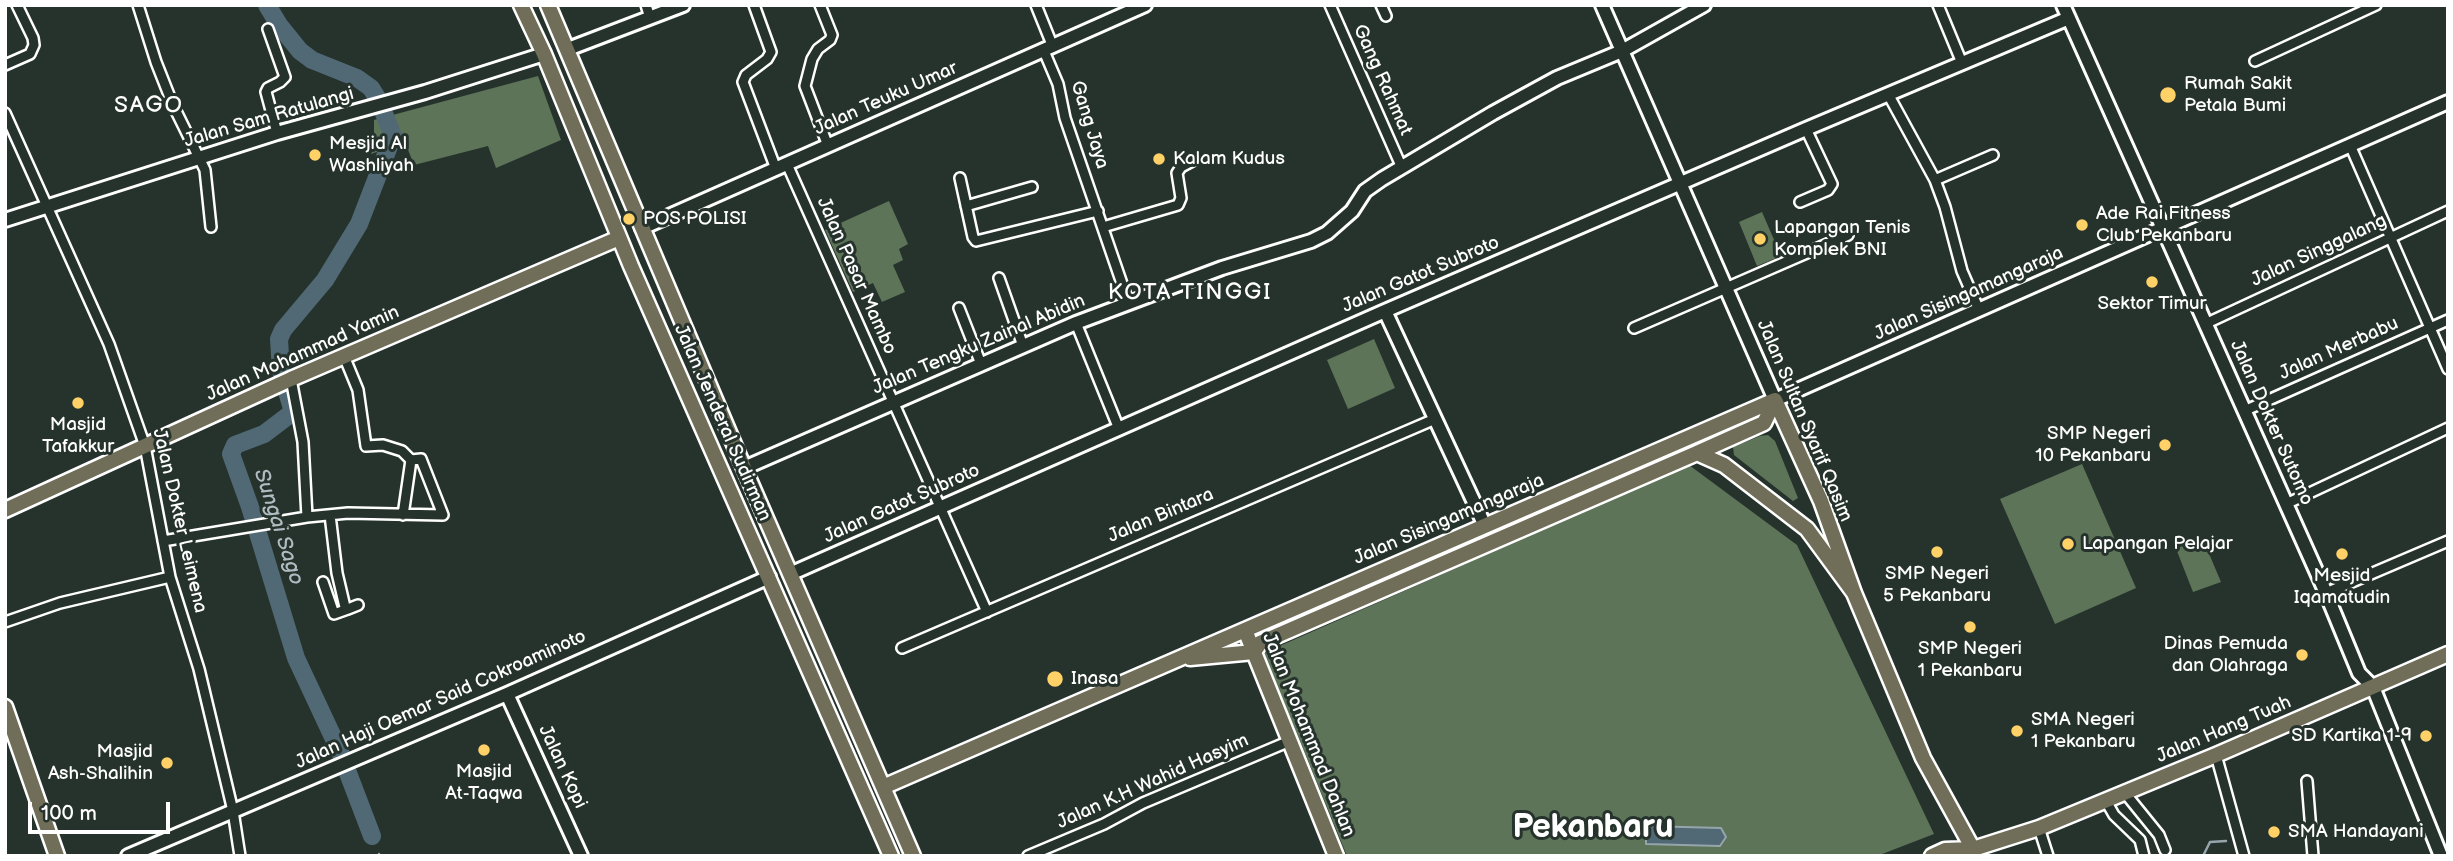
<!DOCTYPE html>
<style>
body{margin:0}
#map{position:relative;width:2453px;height:861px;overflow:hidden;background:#26332d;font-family:"Balsamiq Sans",sans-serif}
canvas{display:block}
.frame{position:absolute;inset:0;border:7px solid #fff;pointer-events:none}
.scale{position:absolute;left:28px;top:802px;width:142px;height:32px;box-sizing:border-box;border:4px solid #fff;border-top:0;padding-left:9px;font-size:21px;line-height:24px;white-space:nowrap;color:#fff;-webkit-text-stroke:5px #26332d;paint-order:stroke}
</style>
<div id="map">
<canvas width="2453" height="861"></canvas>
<div class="frame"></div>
<div class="scale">100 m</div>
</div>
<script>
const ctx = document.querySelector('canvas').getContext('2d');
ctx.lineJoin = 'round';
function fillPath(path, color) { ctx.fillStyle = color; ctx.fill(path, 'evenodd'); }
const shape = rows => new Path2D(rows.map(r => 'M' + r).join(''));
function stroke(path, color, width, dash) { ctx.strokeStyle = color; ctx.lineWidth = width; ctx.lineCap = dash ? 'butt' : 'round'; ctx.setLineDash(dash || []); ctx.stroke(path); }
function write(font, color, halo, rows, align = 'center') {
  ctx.font = font + ' "Balsamiq Sans",sans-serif'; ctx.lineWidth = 6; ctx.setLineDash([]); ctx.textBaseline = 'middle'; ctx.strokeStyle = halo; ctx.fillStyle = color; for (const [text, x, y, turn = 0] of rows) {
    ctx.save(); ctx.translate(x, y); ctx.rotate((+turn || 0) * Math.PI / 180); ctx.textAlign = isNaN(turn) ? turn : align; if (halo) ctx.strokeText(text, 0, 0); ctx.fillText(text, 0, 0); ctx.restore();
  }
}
fillPath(shape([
 [538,76,561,140,496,168,488,146,414,165,405,142,371,154,374,146,374,120],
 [889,201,908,244,899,249,903,260,893,265,905,292,882,302,873,283,853,292,825,230],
 [1762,212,1781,256,1757,266,1739,222],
 [1374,339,1395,388,1348,409,1327,360],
 [1768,435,1775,441,1798,498,1793,501,1734,455,1733,447,1760,436],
 [2082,464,2136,588,2055,624,2000,499],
 [1689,465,1797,545,1934,834,1877,856,1347,856,1264,653],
 [2202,537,2221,582,2193,592,2175,546]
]), '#5d7458');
const water = shape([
 [1646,826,1721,828,1726,837,1720,846,1646,844,1646,826]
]);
fillPath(water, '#506975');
stroke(water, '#96a5ac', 2);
stroke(shape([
 [379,854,379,856],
 [2203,856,2210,842,2226,841]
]), '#96a5ac', 2.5);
stroke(shape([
 [267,5,279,25,300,51,312,60,357,78,371,88,379,101,393,136,359,224,325,280,283,330,279,339,281,371,293,412,264,434,235,445,231,454,250,507,296,658,340,752,372,836]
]), '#506975', 18);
const street = shape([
 [138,5,156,62,173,105,205,170,211,227],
 [646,5,650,18],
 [754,5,771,52,767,59,746,75,743,82,776,169],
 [820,5,832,35,830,40,818,49,812,59,805,86,828,146],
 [1036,5,1053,47],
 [1330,5,1402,168],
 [1381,5,1386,16],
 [1938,5,1962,63],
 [268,29,285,77,280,82,268,88,266,92,277,133],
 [1044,51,1058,84,1065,118,1129,304],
 [2255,61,2376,5],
 [5,65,30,54,34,45,33,38,17,5],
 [1888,94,1935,180,1945,207,1962,271,1979,310],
 [5,113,109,344,145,446,170,577,199,669,233,811,240,856],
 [2350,145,2448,369],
 [787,164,987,612],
 [960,178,973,237,976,241,1098,211],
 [1935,180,1993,155],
 [1800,202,1828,190,1832,184,1806,129],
 [966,206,1032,187],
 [1103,227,1178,205,1181,198,1177,173,1181,167,1196,159],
 [999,278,1023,346],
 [959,308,981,364],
 [1076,323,1119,429],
 [2205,324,2448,211],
 [1634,328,1848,235],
 [291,379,303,442,307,517],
 [2244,411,2448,320],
 [2286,504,2448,428],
 [330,515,337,573,345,607,348,609,358,605],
 [403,515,411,460],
 [163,541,307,517,348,513,443,515,421,459,411,460,402,451,383,445,366,446,358,390,344,356],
 [323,582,334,614,348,609],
 [2326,593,2448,541],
 [5,622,60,603,170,577],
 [902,648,1435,419],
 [2216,755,2244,856],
 [2307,781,2313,856],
 [2125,793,2159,835,2165,850],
 [2106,801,2114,815,2140,840,2144,856],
 [2039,828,2048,856],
 [1028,856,1104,824,1143,803,1285,743,1293,744]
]);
const secondary = shape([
 [1602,5,1775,400,2448,102],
 [2063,5,2326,593,2359,673,2373,687,2441,856],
 [568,49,683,5],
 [5,220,277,133,425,92,544,54],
 [642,228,1145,5],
 [1385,311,1485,526],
 [744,468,1076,323,1222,268,1311,241,1327,233,1352,211,1365,191,1382,179,1493,113,1557,78,1622,51,1704,5],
 [790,574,1385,311,1806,129,2069,18],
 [507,694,581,856],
 [128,856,507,694,769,577]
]);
const primary = shape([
 [521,5,544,54,631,266,891,856],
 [548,5,744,468,913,856],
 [1775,400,1821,501,1854,593,1923,758,1973,849],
 [1697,453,1764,423,1775,400],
 [5,510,291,379,619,238],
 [1245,630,1336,856],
 [1190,658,1254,652,1260,643,1697,453,1724,465,1807,529,1854,593],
 [5,707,57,856],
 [883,787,1775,400],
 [1932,856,1945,850,1973,849,2039,828,2216,755,2448,654]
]);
stroke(street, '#fff', 14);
stroke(secondary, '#fff', 18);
stroke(primary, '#fff', 19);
stroke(street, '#26332d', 9);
stroke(secondary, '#26332d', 12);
stroke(primary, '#706e59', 14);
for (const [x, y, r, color] of [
 [2168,95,9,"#ffd166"],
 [315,155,7,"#ffd166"],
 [1159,159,7,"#ffd166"],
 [629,219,7,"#ffd166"],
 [2082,225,7,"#ffd166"],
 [1760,239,7,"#ffd166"],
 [2152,282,7,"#ffd166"],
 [78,403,7,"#ffd166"],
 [2165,445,7,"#ffd166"],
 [2068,544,7,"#ffd166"],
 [1937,552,7,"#ffd166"],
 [2342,554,7,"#ffd166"],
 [1970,627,7,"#ffd166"],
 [2302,655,7,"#ffd166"],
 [1055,679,9,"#ffd166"],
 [2017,731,7,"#ffd166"],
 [2426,736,7,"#ffd166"],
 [484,750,7,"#ffd166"],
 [167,763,7,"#ffd166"],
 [2274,832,7,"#ffd166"]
]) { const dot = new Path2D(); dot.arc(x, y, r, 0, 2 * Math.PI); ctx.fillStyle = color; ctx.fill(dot); stroke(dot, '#26332d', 2.5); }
write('19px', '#fff', '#26332d', [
 ["Gang Rahmat",1382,80,66],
 ["Jalan Teuku Umar",886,99,-24],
 ["Jalan Sam Ratulangi",269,118,-16],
 ["Gang Jaya",1089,125,73],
 ["Jalan Singgalang",2319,251,-25],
 ["Jalan Gatot Subroto",1421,275,-23],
 ["Jalan Pasar Mambo",856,276,66],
 ["Jalan Sisingamangaraja",1969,294,-24],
 ["Jalan Tengku Zainal Abidin",979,345,-23],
 ["Jalan Merbabu",2339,349,-24],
 ["Jalan Mohammad Yamin",303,354,-24],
 ["Jalan Sultan Syarif Qasim",1804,421,67],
 ["Jalan Jenderal Sudirman",722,423,66],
 ["Jalan Dokter Sutomo",2271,423,66],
 ["Jalan Gatot Subroto",902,504,-24],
 ["Jalan Bintara",1161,516,-23],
 ["Jalan Sisingamangaraja",1449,520,-23],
 ["Jalan Dokter Leimena",179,521,77],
 ["Jalan Haji Oemar Said Cokroaminoto",441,700,-24],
 ["Jalan Hang Tuah",2224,730,-23],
 ["Jalan Mohammad Dahlan",1308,735,68],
 ["Jalan Kopi",562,767,65],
 ["Jalan K.H Wahid Hasyim",1153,782,-24]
]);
write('19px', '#fff', '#26332d', [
 ["Rumah Sakit",2184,84],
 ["Petala Bumi",2184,106],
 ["Mesjid Al",329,144],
 ["Washliyah",329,166],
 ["Kalam Kudus",1173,159],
 ["Ade Rai Fitness",2096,214],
 ["Club Pekanbaru",2096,236],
 ["POS POLISI",643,219],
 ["Lapangan Tenis",1774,228],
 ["Komplek BNI",1774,250],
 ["Sektor Timur",2152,304,"center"],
 ["Masjid",78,425,"center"],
 ["Tafakkur",78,447,"center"],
 ["SMP Negeri",2151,434,"right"],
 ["10 Pekanbaru",2151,456,"right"],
 ["Lapangan Pelajar",2082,544],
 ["SMP Negeri",1937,574,"center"],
 ["5 Pekanbaru",1937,596,"center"],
 ["Mesjid",2342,576,"center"],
 ["Iqamatudin",2342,598,"center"],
 ["Dinas Pemuda",2288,644,"right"],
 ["dan Olahraga",2288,666,"right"],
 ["SMP Negeri",1970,649,"center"],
 ["1 Pekanbaru",1970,671,"center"],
 ["Inasa",1071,679],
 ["SMA Negeri",2031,720],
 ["1 Pekanbaru",2031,742],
 ["SD Kartika 1-9",2412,736,"right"],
 ["Masjid",153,752,"right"],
 ["Ash-Shalihin",153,774,"right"],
 ["Masjid",484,772,"center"],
 ["At-Taqwa",484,794,"center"],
 ["SMA Handayani",2288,832]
], 'left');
write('italic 21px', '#b0bcc1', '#26332d', [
 ["Sungai Sago",278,527,72]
]);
ctx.letterSpacing = '2px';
write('23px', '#fff', '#26332d', [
 ["SAGO",149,106],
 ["KOTA TINGGI",1190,293]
]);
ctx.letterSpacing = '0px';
write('bold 33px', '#fff', '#26332d', [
 ["Pekanbaru",1593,829]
]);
</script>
